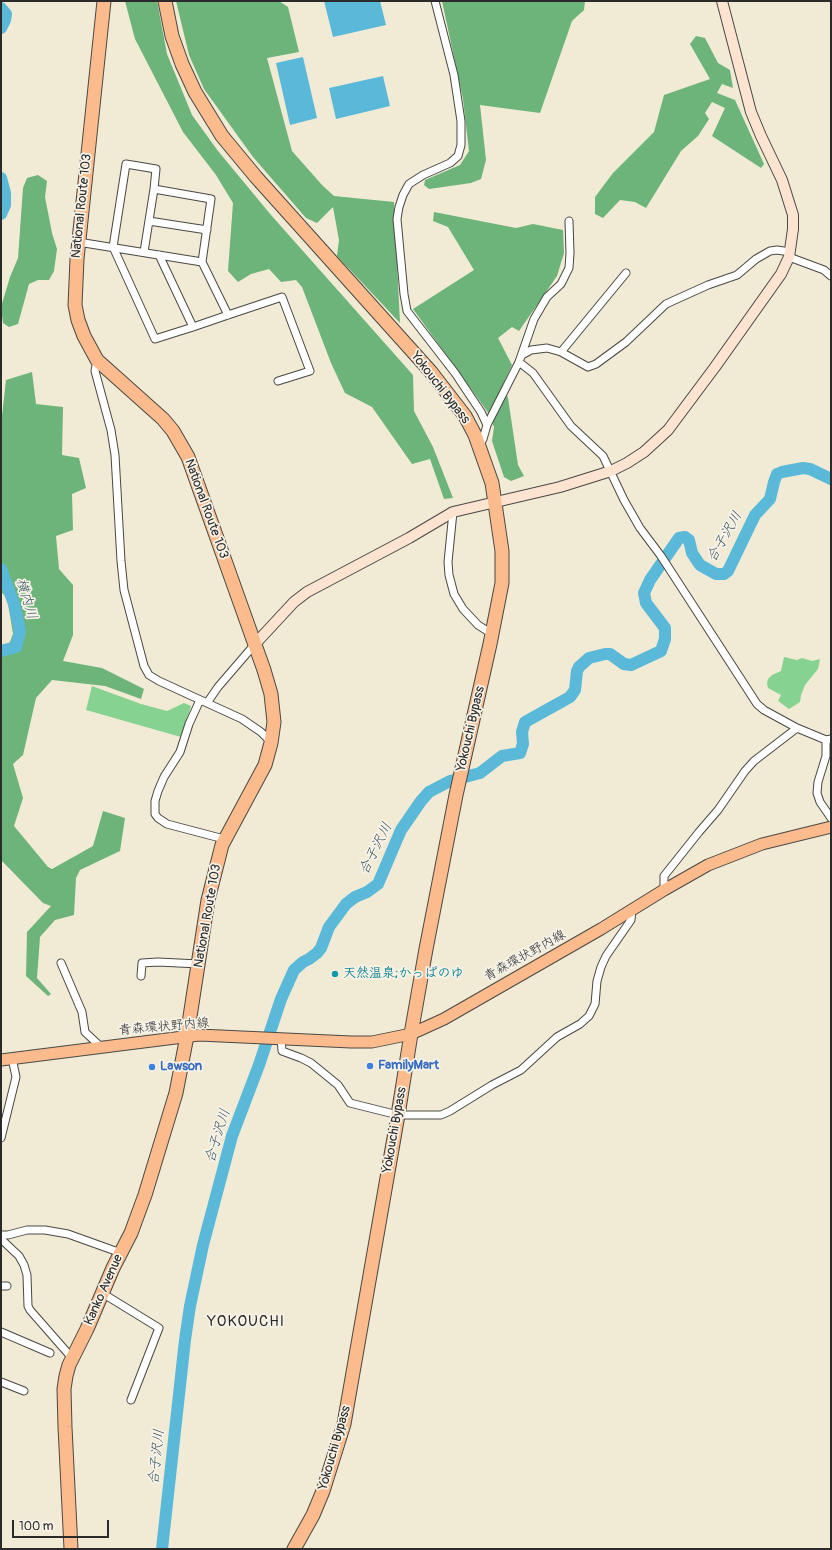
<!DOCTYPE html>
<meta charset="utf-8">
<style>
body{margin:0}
#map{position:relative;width:832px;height:1550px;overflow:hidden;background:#f1ead5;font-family:Pangolin,sans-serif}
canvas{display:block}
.frame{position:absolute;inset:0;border:2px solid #2b2b2b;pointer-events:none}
.scale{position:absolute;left:12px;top:1520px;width:97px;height:18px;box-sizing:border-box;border:2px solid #2b2b2b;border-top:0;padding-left:5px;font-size:12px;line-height:14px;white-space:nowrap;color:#2b2b2b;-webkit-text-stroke:3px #f7f3e8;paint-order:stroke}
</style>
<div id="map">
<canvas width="832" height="1550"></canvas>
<div class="frame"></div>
<div class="scale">100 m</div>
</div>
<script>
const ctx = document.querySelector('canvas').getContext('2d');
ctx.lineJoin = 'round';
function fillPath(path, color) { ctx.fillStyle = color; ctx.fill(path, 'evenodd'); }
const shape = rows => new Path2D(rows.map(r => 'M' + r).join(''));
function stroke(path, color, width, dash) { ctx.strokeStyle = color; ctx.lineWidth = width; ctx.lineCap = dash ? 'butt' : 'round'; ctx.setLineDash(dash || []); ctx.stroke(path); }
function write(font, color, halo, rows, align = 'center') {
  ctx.font = font + ' Pangolin,"Klee One",sans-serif'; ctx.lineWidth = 3.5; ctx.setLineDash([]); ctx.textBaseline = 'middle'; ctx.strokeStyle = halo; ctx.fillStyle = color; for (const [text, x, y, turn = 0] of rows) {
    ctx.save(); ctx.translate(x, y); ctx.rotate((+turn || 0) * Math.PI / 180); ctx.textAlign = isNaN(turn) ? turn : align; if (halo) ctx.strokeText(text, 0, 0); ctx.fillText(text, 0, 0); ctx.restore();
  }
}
fillPath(shape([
 [784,657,797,660,802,658,812,661,820,659,818,669,805,685,801,695,800,702,789,709,778,701,781,695,768,688,767,683,768,679,772,675,781,671],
 [92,686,141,704,167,711,184,703,191,706,181,737,86,710]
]), '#86d290');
fillPath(shape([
 [125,1,157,1,167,54,192,115,218,151,271,215,413,375,414,411,433,447,453,498,444,499,430,459,412,464,372,407,345,393,331,363,302,287,296,280,281,282,269,269,251,274,238,282,228,271,233,203,216,175,183,132,135,39],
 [176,1,279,1,288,7,299,52,267,58,292,151,322,185,334,196,394,202,400,323,337,256,339,240,333,207,317,223,306,218,253,157,204,89,189,55],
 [442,1,585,1,584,10,572,21,540,113,480,105,486,160,481,179,471,183,429,189,424,185,425,180,460,165,469,151,463,99],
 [696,36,705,38,718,63,730,70,733,88,722,84,717,93,735,100,764,164,761,168,712,136,725,108,712,102,705,113,709,119,698,136,681,151,646,208,635,202,620,200,603,218,595,214,595,197,613,173,654,132,664,95,710,79,690,44],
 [38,175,47,181,45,197,52,233,57,249,54,271,49,280,38,280,29,284,18,324,9,327,3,323,1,307,10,277,18,258,23,188,27,178],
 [434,212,516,228,533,224,563,230,564,253,557,276,519,331,512,327,498,338,512,365,503,384,508,398,518,465,524,476,511,481,504,477,492,441,494,427,487,411,413,309,474,270,448,227,433,221],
 [32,372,36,404,63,407,62,455,79,458,86,488,72,494,73,530,56,536,59,569,73,585,73,635,63,661,102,668,144,689,141,699,105,686,52,680,36,698,23,755,13,764,23,798,14,826,48,867,52,869,93,846,103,811,125,818,120,851,80,870,76,878,74,915,55,920,40,937,37,978,51,994,48,996,26,976,27,932,51,906,43,903,1,860,1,656,6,652,13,634,7,597,1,592,1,425,6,380]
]), '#6cb47a');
fillPath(shape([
 [324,1,380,1,386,25,333,37],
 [303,57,317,118,290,125,276,63],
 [383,76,390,106,336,119,329,88]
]), '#5ab9d9');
stroke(shape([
 [1,8,6,14,5,20,1,28],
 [1,178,5,193,5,205,1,214],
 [1,569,14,604,20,631,16,647,1,651],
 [162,1549,185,1340,190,1306,203,1245,232,1136,259,1065,281,999,294,970,303,962,309,959,317,953,321,948,329,927,346,904,355,897,367,892,378,884,401,830,421,801,429,792,450,781,480,773,502,756,520,753,523,744,522,732,525,722,570,697,575,690,577,671,579,667,589,658,605,654,610,654,624,664,631,665,661,651,665,639,665,628,646,603,644,593,650,580,679,538,685,537,689,540,692,553,700,565,716,574,724,574,728,571,755,515,770,499,774,482,777,474,782,472,803,468,810,469,831,479]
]), '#5ab9d9', 12);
const street = shape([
 [435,1,454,75,461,121,461,145,458,156,450,163,423,175,409,184,403,195,399,207,397,219,404,294,407,311,455,373,481,412,487,425],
 [149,221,207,230],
 [78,242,202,262],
 [144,252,154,189],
 [159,255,193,327],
 [789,257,824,270,831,276],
 [228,315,202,262,211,199,154,189,156,169,126,164,113,247,155,339,193,327,228,315,282,297,310,371,278,381],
 [561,352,588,367,596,364,626,342,666,304,708,285,737,275,756,259,770,251,777,250,790,252],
 [522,355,531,350,547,348,561,352,626,273],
 [97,360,95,371,111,430,115,455,121,561,124,590,144,666,149,675,159,681,242,719,261,732,271,742],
 [519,362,533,373,571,426,603,456,624,500,640,528,661,556,757,704,764,710,797,728,826,740,831,739],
 [479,446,483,439,487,425,519,362,534,319,547,297,561,284,569,268,570,253,569,221],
 [453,512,448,562,449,575,454,594,463,609,478,625,492,634],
 [200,700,189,724,180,752,164,777,158,791,155,801,155,814,158,818,167,824,224,839],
 [207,703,218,687,255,644],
 [826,740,826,756,818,782,817,793,820,802,831,818],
 [664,890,664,876,699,832,718,810,745,771,754,761,797,728],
 [61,963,82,1012,85,1032,101,1047],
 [141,976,142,963,158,962,199,964],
 [281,1039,282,1051,301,1058,311,1063,338,1085,350,1103,398,1115,441,1115,450,1111,492,1085,521,1070,557,1037,580,1024,589,1016,595,1004,597,981,601,967,606,956,631,920,632,909],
 [1,1138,16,1077,12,1058],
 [1,1235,8,1235,27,1230,45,1230,68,1234,121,1253],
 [1,1239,19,1256,24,1265,27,1275,28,1306,30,1310,72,1358],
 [1,1286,7,1286],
 [102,1293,159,1328,131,1400],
 [1,1332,50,1353],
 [1,1382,24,1391]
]);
const secondary = shape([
 [255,644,294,602,307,592,409,538,453,512,560,487,611,471,627,463,644,452,668,430,715,367,781,274,789,257,793,229,793,215,782,180,761,136,751,112,722,1]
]);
const primary = shape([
 [1,1060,199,1035,351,1042,372,1042,411,1034,444,1019,601,929,664,890,708,865,762,844,831,827]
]);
const highway = shape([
 [165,1,172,36,182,64,195,92,222,136,256,177,431,372,465,416,475,435,492,483,502,551,502,583,490,644,456,795,426,949,411,1034,398,1115,344,1424,323,1491,313,1515,294,1549],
 [71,1549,65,1427,64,1389,66,1376,69,1365,87,1329,113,1268,131,1233,145,1195,176,1093,187,1036,208,900,222,845,265,765,271,743,274,722,271,694,264,670,188,457,173,431,163,419,97,360,84,336,78,320,75,305,77,259,104,1]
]);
stroke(street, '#494844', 9);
stroke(secondary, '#494844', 12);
stroke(primary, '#494844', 13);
stroke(highway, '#494844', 15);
stroke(street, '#fff', 7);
stroke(secondary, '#fde4d1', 10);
stroke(primary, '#fbbb8c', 11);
stroke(highway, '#fbbb8c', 13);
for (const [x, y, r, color] of [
 [335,974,4,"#0f9aa8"],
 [370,1066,4,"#3f7fe0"],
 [152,1067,4,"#3f7fe0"]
]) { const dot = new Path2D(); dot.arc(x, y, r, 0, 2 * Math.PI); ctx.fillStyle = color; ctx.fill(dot); stroke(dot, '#f7f3e8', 1.5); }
write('13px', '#2b2b2b', '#f7f3e8', [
 ["National Route 103",82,206,-84],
 ["Yokouchi Bypass",440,388,52],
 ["National Route 103",206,509,70],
 ["Yokouchi Bypass",471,729,-77],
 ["National Route 103",208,916,-80],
 ["青森環状野内線",525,956,-29],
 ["青森環状野内線",164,1027,-5],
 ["Yokouchi Bypass",395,1130,-80],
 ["Kanko Avenue",104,1290,-66],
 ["Yokouchi Bypass",335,1448,-74]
]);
write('bold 13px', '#0d838f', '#f7f3e8', [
 ["天然温泉;かっぱのゆ",343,974]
], 'left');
write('bold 13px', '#366cbe', '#f7f3e8', [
 ["FamilyMart",378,1066],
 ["Lawson",160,1067]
], 'left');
write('italic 14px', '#39565f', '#f7f3e8', [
 ["合子沢川",725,537,-60],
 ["横内川",26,599,74],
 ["合子沢川",376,849,-63],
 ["合子沢川",218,1136,-73],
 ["合子沢川",157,1457,-84]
]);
ctx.letterSpacing = '1px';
write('15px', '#2b2b2b', '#f7f3e8', [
 ["YOKOUCHI",246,1322]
]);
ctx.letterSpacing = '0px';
</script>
